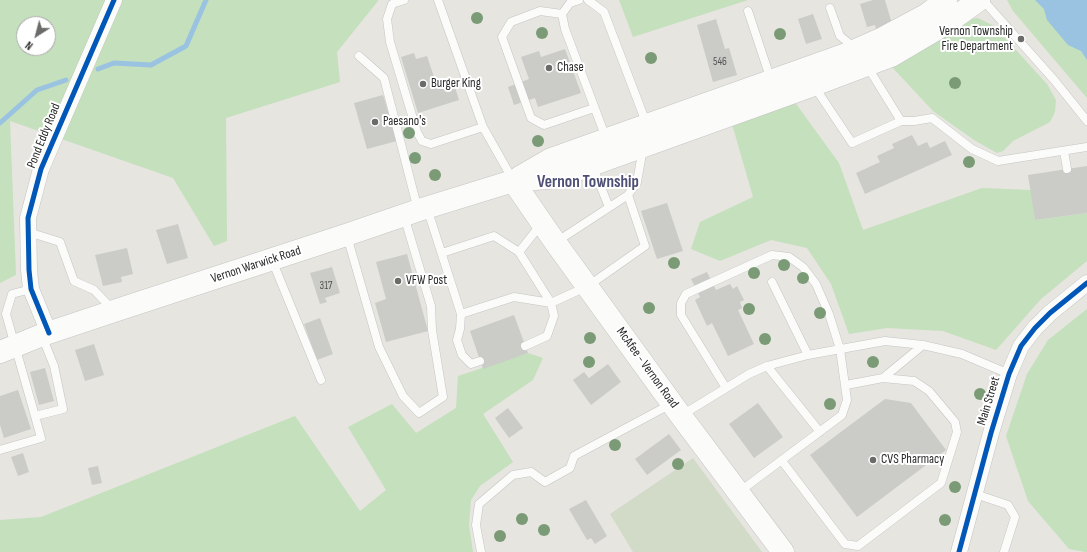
<!DOCTYPE html>
<style>
body{margin:0}
#map{position:relative;width:1087px;height:552px;overflow:hidden;background:#e6e5e0;font-family:"Sofia Sans Condensed",sans-serif}
canvas{display:block}
.north{position:absolute;left:16px;top:16px;width:40px;height:40px;box-sizing:border-box;background:#fff;border:1px solid #a9a9a9;border-radius:50%;rotate:216deg;font-size:11px;font-weight:700;line-height:16px;text-align:center;color:#292929}
.north::after{content:'';display:block;margin:auto;width:14px;height:18px;background:#6b6b69;clip-path:polygon(50% 0,100% 100%,50% 72%,0 100%)}
</style>
<div id="map">
<canvas width="1087" height="552"></canvas>
<div class="north">N</div>
</div>
<script>
const ctx = document.querySelector('canvas').getContext('2d');
ctx.lineJoin = 'round';
function fillPath(path, color) { ctx.fillStyle = color; ctx.fill(path, 'evenodd'); }
const shape = rows => new Path2D(rows.map(r => 'M' + r).join(''));
function stroke(path, color, width, dash) { ctx.strokeStyle = color; ctx.lineWidth = width; ctx.lineCap = dash ? 'butt' : 'round'; ctx.setLineDash(dash || []); ctx.stroke(path); }
function write(font, color, halo, rows, align = 'center') {
  ctx.font = font + ' "Sofia Sans Condensed",sans-serif'; ctx.lineWidth = 4; ctx.setLineDash([]); ctx.textBaseline = 'middle'; ctx.strokeStyle = halo; ctx.fillStyle = color; for (const [text, x, y, turn = 0] of rows) {
    ctx.save(); ctx.translate(x, y); ctx.rotate((+turn || 0) * Math.PI / 180); ctx.textAlign = isNaN(turn) ? turn : align; if (halo) ctx.strokeText(text, 0, 0); ctx.fillText(text, 0, 0); ctx.restore();
  }
}
fillPath(shape([
 [0,0,378,0,378,1,337,52,340,82,226,118,227,241,214,246,173,178,10,121,16,275,0,283],
 [24,24,48,24,48,48,24,48],
 [619,0,748,0,633,37],
 [1007,0,1087,0,1087,98,1013,11],
 [978,18,994,26,1047,84,1056,100,1055,112,1050,122,1013,141,1003,151,997,153,974,140,933,111,891,66,966,19],
 [794,101,839,163,863,230,982,188,1031,190,1035,220,1087,213,1087,261,1041,299,996,350,943,331,887,328,849,334,831,284,807,248,771,240,720,261,691,249,700,222,753,197,732,124],
 [1087,309,1087,552,1085,552,1069,549,1028,501,1006,436,1027,374,1048,340],
 [528,353,543,358,533,380,483,414,513,462,480,486,471,500,469,525,473,552,0,552,0,520,41,517,295,416,360,511,386,490,348,427,392,404,416,433,456,408,458,376]
]), '#c4e0bc');
fillPath(shape([
 [693,458,762,552,633,552,610,514]
]), '#d1dbc8');
fillPath(shape([
 [1035,0,1087,0,1087,60,1081,51,1068,45,1047,20,1044,9]
]), '#9ac3e2');
stroke(shape([
 [98,69,114,63,151,65,186,46,206,0],
 [0,123,37,90,66,80]
]), '#9ac3e2', 5);
fillPath(shape([
 [873,0,885,0,892,24,876,29,875,25,867,27,860,4],
 [813,14,822,39,806,44,798,19],
 [716,19,725,49,729,48,737,75,713,82,697,25],
 [565,49,581,93,538,107,535,98,514,105,508,87,529,79,521,57,539,51,541,57],
 [414,53,416,59,427,56,437,86,453,81,459,100,418,113,401,57],
 [383,95,397,141,367,149,354,103],
 [912,135,918,146,927,142,930,148,945,141,952,155,865,194,856,173,880,162,877,156,894,148,892,144],
 [1087,166,1087,213,1035,220,1028,175],
 [667,203,683,251,657,259,641,211],
 [178,224,188,258,167,264,156,230],
 [127,248,133,274,121,277,122,282,103,286,95,255],
 [407,254,428,331,386,342,375,303,386,299,376,262],
 [332,267,340,293,325,298,327,302,320,304,310,273],
 [707,272,716,290,730,284,733,289,737,286,744,300,740,302,742,308,738,310,754,344,728,356,712,323,707,326,695,300,700,297,691,279],
 [514,315,528,353,483,369,470,331],
 [320,318,333,354,317,360,304,324],
 [94,344,104,375,85,381,75,350],
 [608,364,621,382,591,405,573,380,584,372,589,378],
 [45,368,54,401,39,405,30,372],
 [18,390,31,429,4,438,0,425,0,396],
 [885,399,911,403,946,450,857,517,810,455],
 [758,403,783,437,754,458,729,424],
 [508,408,523,428,509,438,495,418],
 [669,434,681,450,647,475,635,459],
 [23,453,29,472,18,476,11,457],
 [98,466,102,483,92,485,88,468],
 [586,500,607,536,595,544,591,538,587,540,569,509]
]), '#cbcbc7');
const lane = shape([
 [404,0,392,4,387,19,390,42,417,132,422,141,431,144,483,127],
 [438,0,483,127,513,180],
 [579,0,570,3,562,14,565,29,606,138],
 [588,0,604,12,647,125],
 [983,0,1055,81,1087,121],
 [830,8,840,36,855,48],
 [748,11,771,80],
 [562,14,540,11,511,22,502,37,531,118,544,125,594,108],
 [359,56,384,78,418,210],
 [867,66,901,121],
 [814,86,852,143,901,121,914,121,932,118,972,149,998,161,1087,147],
 [1064,151,1067,169],
 [592,165,609,207],
 [427,208,461,314,514,297,551,303,588,286,645,246,628,195],
 [28,232,60,242,74,281,94,290,113,310],
 [347,236,379,347,403,396,419,413,443,397,432,330,431,306,404,216],
 [556,242,628,195,637,182,643,148],
 [519,252,542,223],
 [442,253,494,236,519,252,551,303,554,316,547,336,525,346],
 [272,260,321,380],
 [772,282,808,355],
 [31,289,12,294,6,314,35,416,63,409,54,366,42,336],
 [461,314,460,329,457,340,462,355,471,364,480,361],
 [767,366,820,432],
 [883,378,923,345],
 [726,388,681,315,681,303,686,294,772,255,789,257,803,267,816,284,829,314,840,349,847,400,842,415,739,492],
 [682,415,749,374,767,366,808,355,885,341,923,345,962,354,1009,374],
 [0,450,41,438,35,416],
 [782,461,845,544,858,546,941,483,957,432,955,422,929,391,914,381,883,378,846,385],
 [975,494,1008,505,1015,517,1004,552],
 [481,552,476,525,479,504,513,475,531,472,545,482,570,468,574,456,671,404]
]);
const street = shape([
 [49,333,31,289,29,270,28,218,41,169,114,0],
 [959,552,991,433,1009,374,1021,346,1035,328,1050,313,1087,283]
]);
const secondary = shape([
 [520,177,551,159,849,53,883,38,926,15,946,0],
 [513,181,555,242,681,416,783,552],
 [0,352,42,335,114,311,346,235,419,210,513,181,558,177,814,85,891,56,947,23,979,0]
]);
stroke(lane, '#c5c4c5', 9);
stroke(street, '#c5c4c5', 17);
stroke(secondary, '#c5c4c5', 23);
stroke(lane, '#fbfbfa', 8);
stroke(street, '#fbfbfa', 16);
stroke(secondary, '#fbfbfa', 22);
stroke(shape([
 [49,333,31,289,29,270,28,218,41,169,114,0],
 [959,552,991,433,1009,374,1021,346,1035,328,1050,313,1087,283]
]), '#0057b8', 5);
ctx.fillStyle = '#7b9b76';
for (const [x, y] of [
 [477,18],
 [542,33],
 [780,34],
 [651,58],
 [955,83],
 [409,133],
 [538,141],
 [415,158],
 [969,162],
 [435,175],
 [674,263],
 [784,265],
 [754,273],
 [803,278],
 [649,308],
 [749,309],
 [820,313],
 [590,338],
 [765,339],
 [589,362],
 [873,362],
 [980,394],
 [830,404],
 [615,445],
 [678,464],
 [955,487],
 [522,519],
 [945,520],
 [544,530],
 [500,536]
]) { ctx.beginPath(); ctx.arc(x, y, 6, 0, 2 * Math.PI); ctx.fill(); }
for (const [x, y, r, color] of [
 [1021,39,4,"#6b6b69"],
 [549,68,4,"#6b6b69"],
 [423,84,4,"#6b6b69"],
 [375,122,4,"#6b6b69"],
 [398,281,4,"#6b6b69"],
 [873,460,4,"#6b6b69"]
]) { const dot = new Path2D(); dot.arc(x, y, r, 0, 2 * Math.PI); ctx.fillStyle = color; ctx.fill(dot); stroke(dot, '#fff', 1.5); }
write('11px', '#535352', null, [
 ["546",720,62],
 ["317",326,286]
]);
write('13px', '#292929', '#fff', [
 ["Vernon Township",1013,32,"right"],
 ["Fire Department",1013,47,"right"],
 ["Chase",557,68],
 ["Burger King",431,84],
 ["Paesano's",383,122],
 ["VFW Post",406,281],
 ["CVS Pharmacy",881,460]
], 'left');
write('13px', '#292929', '#fff', [
 ["Pond Eddy Road",44,136,-68],
 ["Vernon Warwick Road",256,265,-18],
 ["McAfee - Vernon Road",647,368,54],
 ["Main Street",989,401,-73]
]);
write('bold 17px', '#4e4f75', '#fff', [
 ["Vernon Township",588,183]
]);
</script>
